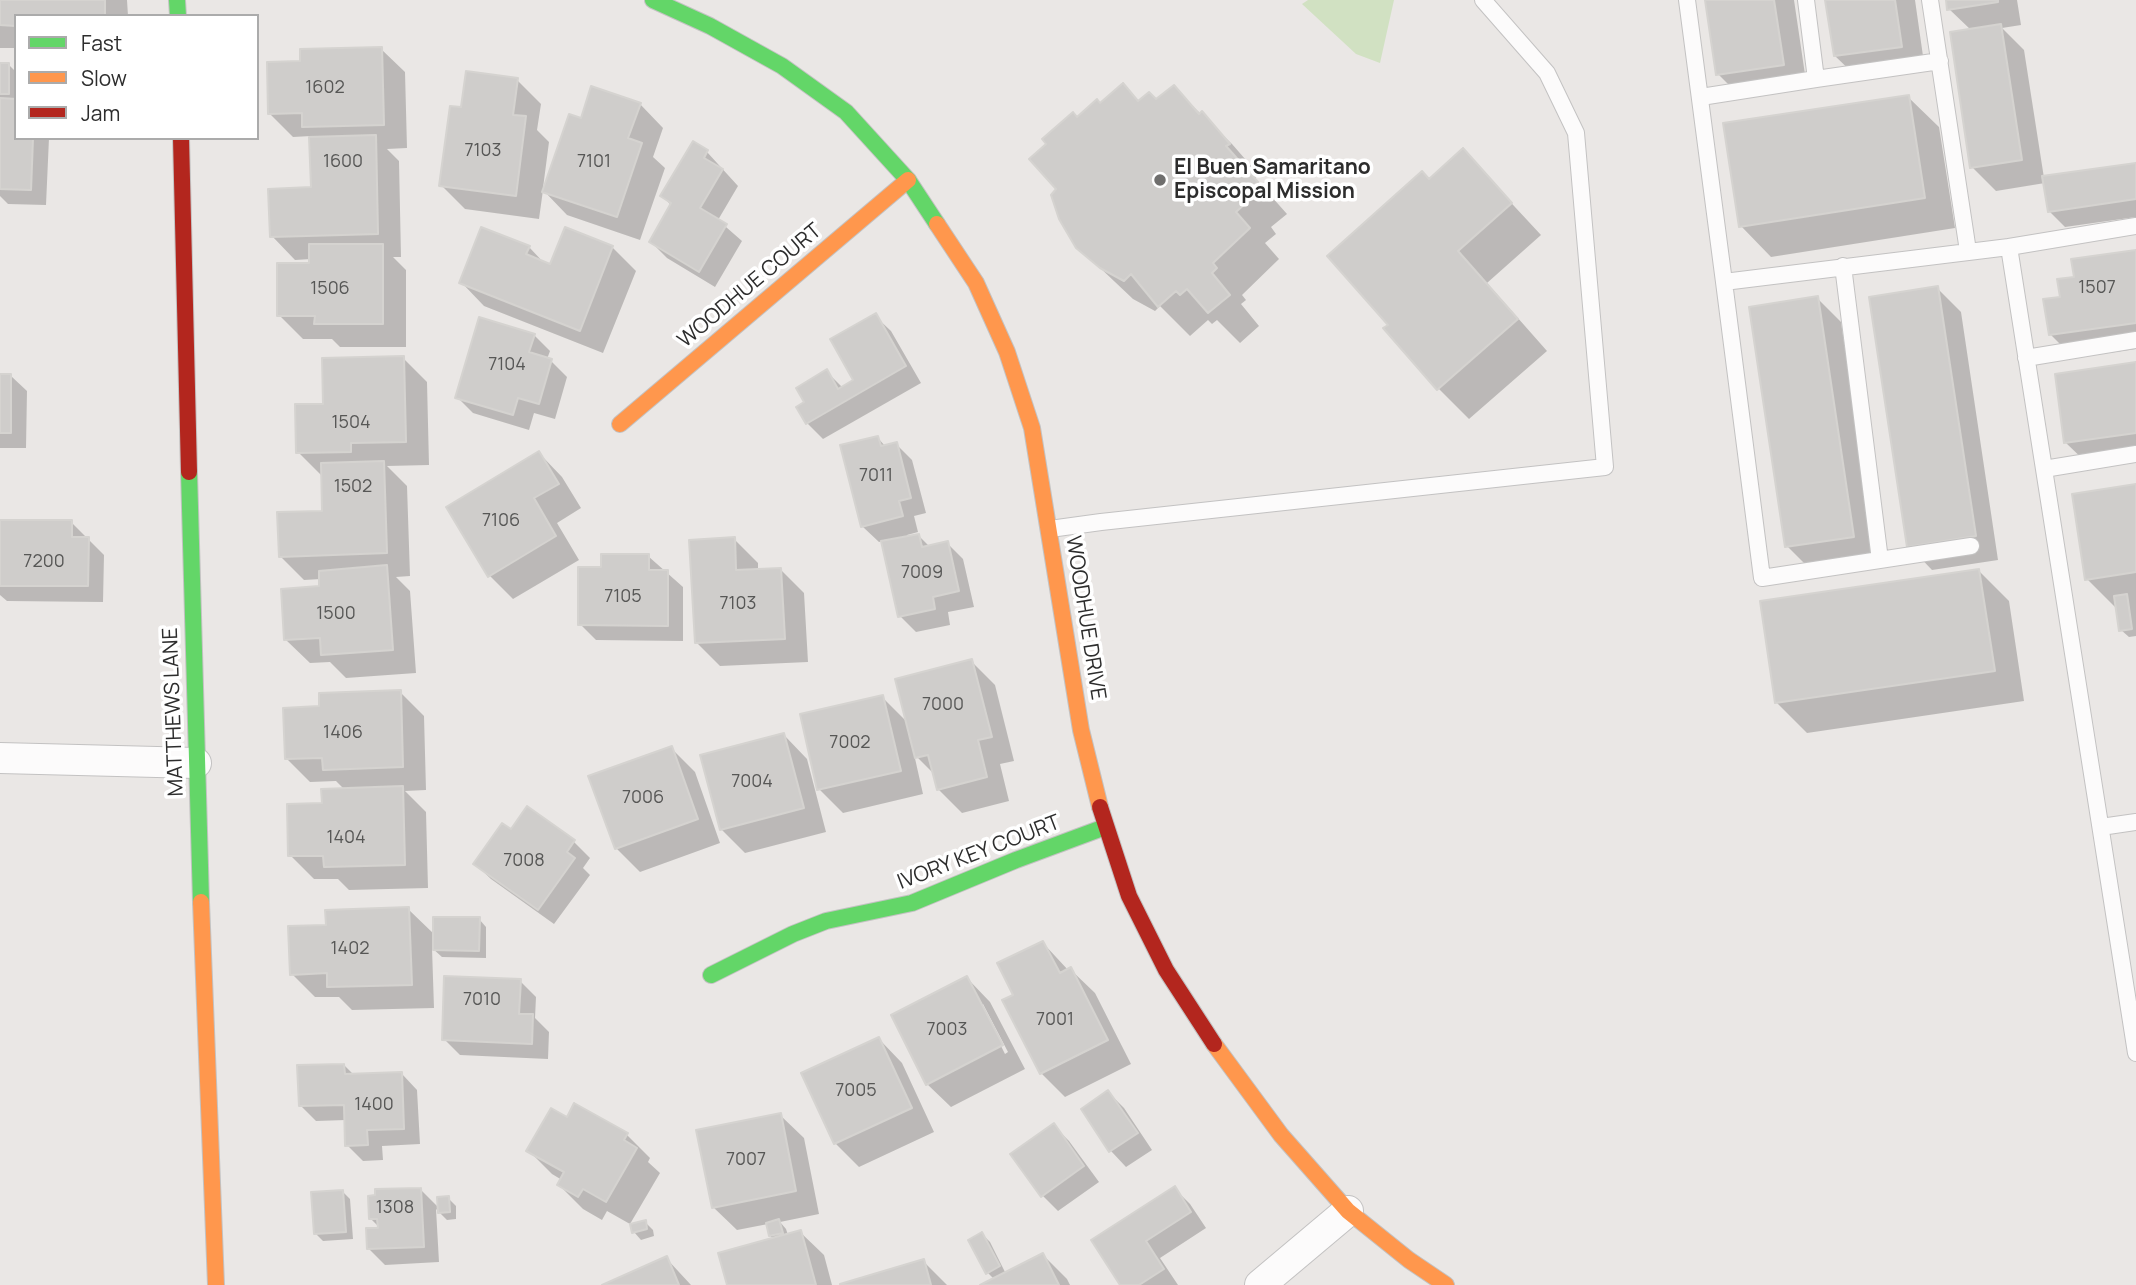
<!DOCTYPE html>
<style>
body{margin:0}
#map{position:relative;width:2136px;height:1285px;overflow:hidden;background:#eae7e5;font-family:Manrope,sans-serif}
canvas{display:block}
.legend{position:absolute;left:14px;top:14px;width:245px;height:126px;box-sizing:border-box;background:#fff;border:2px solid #ababab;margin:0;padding:9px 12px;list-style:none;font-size:21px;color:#2d2d2d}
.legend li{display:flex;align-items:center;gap:14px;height:35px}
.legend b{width:35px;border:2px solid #ababab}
</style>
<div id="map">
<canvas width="2136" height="1285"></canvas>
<ul class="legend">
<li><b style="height:9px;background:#63d668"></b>Fast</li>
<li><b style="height:9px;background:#ff974d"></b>Slow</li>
<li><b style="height:9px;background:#b3261e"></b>Jam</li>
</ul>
</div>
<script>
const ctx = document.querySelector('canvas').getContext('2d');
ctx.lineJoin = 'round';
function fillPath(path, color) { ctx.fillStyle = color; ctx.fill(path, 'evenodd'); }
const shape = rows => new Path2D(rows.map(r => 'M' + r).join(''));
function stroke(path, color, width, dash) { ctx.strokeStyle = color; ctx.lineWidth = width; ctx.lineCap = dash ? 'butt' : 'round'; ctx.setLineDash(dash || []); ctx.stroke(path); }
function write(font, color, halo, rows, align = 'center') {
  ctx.font = font + ' Manrope,sans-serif'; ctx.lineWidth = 7; ctx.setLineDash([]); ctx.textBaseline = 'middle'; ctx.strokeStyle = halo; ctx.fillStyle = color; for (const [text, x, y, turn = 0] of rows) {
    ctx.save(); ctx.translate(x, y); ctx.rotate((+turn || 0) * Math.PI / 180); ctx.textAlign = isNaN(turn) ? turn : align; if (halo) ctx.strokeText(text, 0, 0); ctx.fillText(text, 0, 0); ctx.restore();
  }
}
fillPath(shape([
 [1308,0,1394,0,1380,63,1356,54,1302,4]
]), '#d1e1c2');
fillPath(shape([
 [0,0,127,0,128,16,16,16,16,48,0,48],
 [1707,0,1794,0,1807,88,1742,98,1718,74],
 [1827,0,1915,0,1925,70,1859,79,1835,56],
 [1948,0,2017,0,2021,25,2002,28,2024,50,2044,178,2136,164,2136,217,2065,227,2049,211,2045,183,1996,191,1972,167,1971,30,1949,9],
 [381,49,405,72,407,148,387,149,399,161,401,257,393,257,406,270,406,347,340,347,332,339,303,339,279,315,311,265,311,259,295,260,272,236,313,189,311,136,293,137,269,113,302,63],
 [0,64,8,64,16,72,16,138,49,138,46,205,8,204,0,196],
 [517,80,541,104,537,130,549,142,543,188,582,120,640,104,663,128,653,157,665,168,640,240,567,215,543,190,539,219,465,209,441,185,462,109],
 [1173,87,1232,144,1259,175,1255,178,1287,214,1271,227,1276,234,1265,243,1279,259,1242,295,1246,300,1241,304,1259,326,1240,343,1217,320,1212,324,1208,320,1190,336,1160,306,1155,311,1133,299,1078,247,1058,189,1077,119,1100,105,1156,102],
 [1908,97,1939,127,1955,228,1771,257,1741,226],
 [693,143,707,152,738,186,718,220,742,241,715,287,667,258,651,242,672,206,662,196],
 [1463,151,1541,235,1487,283,1547,351,1469,419,1439,389,1386,329,1390,325,1429,180],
 [566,229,613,248,636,271,603,353,484,306,461,282,529,247,545,264,551,266],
 [2136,252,2136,349,2074,358,2050,334,2076,279],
 [1937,288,1961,312,1998,560,1932,570,1909,546],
 [1817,298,1841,322,1877,560,1811,570,1787,546],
 [875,316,891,331,921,383,823,439,807,423,806,403,826,371,843,388,856,380],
 [534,335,550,351,547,359,551,361,567,377,555,419,534,413,529,430,473,413,457,397],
 [403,358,427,382,429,465,387,466,407,486,410,576,396,577,410,591,416,673,346,678,330,662,310,663,286,640,321,588,321,579,304,580,280,556,324,512,322,476,298,452,325,406],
 [2136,364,2136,460,2090,466,2066,443],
 [0,375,11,376,27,391,26,448,0,448],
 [877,437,886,447,896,444,912,460,926,513,914,516,918,532,907,535,908,538,919,536,930,547,947,543,963,559,974,607,948,612,950,625,916,632,900,616,883,541,879,542,863,527],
 [539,453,562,477,581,508,557,523,579,560,513,599,490,576],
 [2136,486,2136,636,2129,637,2121,630,2118,610,2087,579],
 [0,522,71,522,104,555,103,602,7,601,0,595],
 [734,539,758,563,758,570,780,569,804,593,808,662,720,666,697,643],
 [648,556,683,587,683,641,596,640,580,624,602,569],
 [1979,571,2009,601,2024,701,1807,733,1777,703],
 [971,661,995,685,1014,761,1000,764,1009,801,962,813,938,789,935,775,914,754,923,794,843,813,819,789,882,697,909,724],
 [400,692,424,716,426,790,405,791,426,812,428,888,349,890,338,879,314,879,290,855,324,805,345,790,336,781,310,782,286,758,321,708],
 [784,735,807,759,826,832,745,853,721,829],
 [671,748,695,772,720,843,640,872,616,848],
 [528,809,574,842,590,858,583,868,590,875,554,924,491,879,475,864,512,832],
 [408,909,435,935,479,919,486,927,486,958,442,957,432,948,434,1008,352,1010,339,997,315,997,292,974],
 [1043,943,1069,971,1071,970,1095,993,1131,1064,1065,1097,1041,1073,1016,996],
 [967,978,990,1002,1025,1069,951,1107,927,1084],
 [980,1004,983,1004,1008,1052,1005,1054],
 [520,981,536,997,535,1018,549,1032,548,1059,460,1055,444,1039],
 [879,1039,902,1063,934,1132,859,1167,835,1143,803,1074],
 [344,1065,354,1075,402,1074,417,1090,420,1144,382,1146,383,1160,363,1161,347,1145,346,1120,316,1121,300,1105],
 [1108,1092,1124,1108,1152,1150,1126,1167,1111,1151],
 [780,1115,804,1138,819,1214,780,1222,786,1229,788,1235,800,1232,824,1255,832,1285,729,1285,774,1239,770,1236,768,1224,737,1230,713,1207],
 [567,1119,627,1135,650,1158,648,1162,660,1173,630,1224,607,1211,602,1220,583,1209,559,1185,562,1180,552,1174,528,1150],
 [1053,1125,1069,1141,1099,1182,1058,1211,1042,1195],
 [1174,1188,1190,1204,1206,1228,1160,1258,1178,1285,1122,1285],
 [420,1189,439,1208,448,1198,456,1206,456,1219,447,1220,436,1209,439,1262,385,1265,369,1249,381,1229,370,1218],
 [343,1192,350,1199,353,1239,323,1241,315,1233],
 [645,1222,653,1230,654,1236,641,1240,634,1232],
 [982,1234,990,1242,1006,1274,1043,1255,1067,1279,1070,1285,984,1285,995,1280,988,1273],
 [666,1258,691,1285,606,1285],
 [923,1261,947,1285,842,1285]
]), '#0003');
const building = shape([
 [0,0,105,0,105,16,16,16,16,26,0,25,0,0],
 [1705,0,1774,0,1784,65,1716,75,1705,0],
 [1825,0,1895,0,1902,47,1834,56,1825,0],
 [1946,0,1998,0,1998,2,1947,10,1946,0],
 [2001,24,2022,160,1970,168,1950,32,2001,24],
 [382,47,384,125,302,127,302,113,268,114,267,62,300,61,300,49,382,47],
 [0,63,9,63,9,94,0,94,0,63],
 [466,71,518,78,513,115,526,116,516,196,439,186,450,106,461,107,466,71],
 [1123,83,1138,101,1149,92,1156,99,1174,85,1199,114,1202,111,1230,144,1226,146,1258,182,1242,196,1247,202,1236,212,1250,228,1213,263,1217,268,1212,273,1230,295,1208,313,1187,289,1180,295,1176,291,1158,307,1131,274,1124,281,1100,268,1076,248,1059,219,1051,195,1056,189,1029,159,1046,144,1042,139,1073,112,1077,117,1097,99,1100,103,1123,83],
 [591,86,641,103,628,138,642,143,617,217,542,192,569,114,581,118,591,86],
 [1909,95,1925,198,1739,227,1723,123,1909,95],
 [0,98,16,99,16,138,33,138,31,190,0,189,0,98],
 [376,135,378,234,270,237,268,189,311,187,309,137,376,135],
 [693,141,708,150,704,158,723,169,700,208,727,224,699,272,649,242,671,203,660,196,693,141],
 [1463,148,1512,203,1458,251,1518,319,1437,390,1383,328,1388,325,1327,256,1422,171,1429,179,1463,148],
 [2136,163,2136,199,2048,212,2042,176,2136,163],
 [481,227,530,246,526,254,550,264,565,227,613,246,580,331,459,283,481,227],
 [309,244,383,244,383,324,314,324,315,316,277,316,277,263,309,263,309,244],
 [2136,250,2136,323,2049,335,2043,299,2060,297,2057,279,2074,277,2071,259,2136,250],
 [1938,286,1976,536,1907,547,1869,297,1938,286],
 [1818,296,1854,537,1785,547,1749,307,1818,296],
 [876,313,906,366,806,424,796,407,804,402,796,388,827,369,838,389,853,380,830,339,876,313],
 [479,317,535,334,529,352,552,359,539,404,518,398,513,415,455,398,479,317],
 [404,356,406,442,351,443,351,452,296,453,295,404,323,404,322,358,404,356],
 [2136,362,2136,433,2064,443,2055,374,2136,362],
 [0,374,11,374,11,433,0,433,0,374],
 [878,436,881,446,897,442,911,498,899,501,903,516,861,527,840,445,878,436],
 [539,451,559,484,534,498,556,536,488,577,446,507,539,451],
 [384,461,387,553,279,557,277,512,322,511,321,463,384,461],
 [2136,484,2136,572,2085,580,2072,494,2136,484],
 [0,520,72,520,72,537,89,537,88,586,0,586,0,520],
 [919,534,922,547,948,541,959,591,933,597,935,609,898,617,881,541,919,534],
 [735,537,736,570,781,568,785,639,695,643,689,540,735,537],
 [601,554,649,554,649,570,668,570,668,626,578,625,578,567,601,567,601,554],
 [387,565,393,650,321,655,320,638,284,640,281,589,319,586,319,571,387,565],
 [1979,569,1995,671,1775,703,1760,601,1979,569],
 [2127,594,2132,629,2119,631,2114,596,2127,594],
 [972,659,992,737,978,740,987,777,937,790,928,755,915,758,895,679,972,659],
 [401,690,403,767,323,770,322,758,285,759,283,708,319,706,319,693,401,690],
 [883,695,901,771,817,790,800,714,883,695],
 [784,733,804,808,720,830,700,755,784,733],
 [672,746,698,819,615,849,588,776,672,746],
 [403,786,405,865,324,867,323,856,288,856,287,804,322,803,321,789,403,786],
 [527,806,575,840,567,852,575,858,538,910,473,864,502,823,511,829,527,806],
 [409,907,412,985,327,987,327,973,290,975,288,926,326,925,325,910,409,907],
 [433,917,480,917,479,951,433,950,433,917],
 [1043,941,1060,973,1071,967,1108,1040,1040,1074,1002,1000,1013,995,997,963,1043,941],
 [444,976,521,979,519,1014,533,1014,532,1044,442,1040,444,976],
 [967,976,1003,1045,926,1085,891,1015,967,976],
 [879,1037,912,1108,834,1144,801,1073,879,1037],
 [344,1064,345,1074,402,1072,404,1129,367,1130,368,1145,345,1146,344,1105,299,1106,297,1065,344,1064],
 [1108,1090,1138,1133,1109,1152,1081,1109,1108,1090],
 [574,1103,628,1133,624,1140,637,1148,606,1202,583,1189,578,1197,557,1185,564,1172,526,1151,551,1108,567,1117,574,1103],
 [781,1113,796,1191,712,1208,696,1130,781,1113],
 [1054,1123,1084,1166,1041,1197,1010,1154,1054,1123],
 [1175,1186,1191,1212,1146,1241,1164,1269,1139,1285,1120,1285,1091,1240,1175,1186],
 [421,1188,424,1247,367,1249,366,1228,378,1228,377,1219,369,1219,368,1196,375,1195,375,1189,421,1188],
 [343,1190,346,1232,314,1234,311,1192,343,1190],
 [449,1196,450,1212,438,1213,437,1197,449,1196],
 [779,1219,783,1233,769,1236,766,1223,779,1219],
 [646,1220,647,1229,632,1233,630,1224,646,1220],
 [801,1230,816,1285,727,1285,718,1253,801,1230],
 [982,1232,1000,1266,986,1274,968,1240,982,1232],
 [1043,1253,1059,1285,980,1285,1043,1253],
 [667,1256,679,1285,602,1285,667,1256],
 [924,1259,931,1285,840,1285,840,1284,924,1259]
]);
fillPath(building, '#cfcdcb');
stroke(building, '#d5d3d0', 2);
const lane = shape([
 [1687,0,1724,282],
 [1806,0,1816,79,1940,61],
 [1930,0,1968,251],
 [1701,97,1816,79],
 [2136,226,2009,247,2136,1053],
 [1843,266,1880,560],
 [2026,358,2136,340],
 [2044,469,2136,454],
 [1050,529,1101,522,1605,467,1576,133,1547,73,1483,0],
 [1971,546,1762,578,1724,282,2009,247],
 [2101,827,2136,822]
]);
const street = shape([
 [0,758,196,763],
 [1260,1285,1348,1211]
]);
const fast = shape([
 [177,0,178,16],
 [653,0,710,26,782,66,846,112,908,180,937,224],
 [189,472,201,902],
 [711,975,793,934,826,921,912,903,1016,860,1105,827]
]);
const slow = shape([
 [937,224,976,283,1007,352,1032,428,1081,730,1100,807],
 [620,424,908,180],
 [201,902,216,1285],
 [1214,1044,1281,1135,1348,1211,1409,1260,1446,1285]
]);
const jam = shape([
 [181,138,189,472],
 [1100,807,1129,896,1166,970,1214,1044]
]);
stroke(lane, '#c3c2c2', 18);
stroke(street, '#c3c2c2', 32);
stroke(fast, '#c3c2c2', 18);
stroke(slow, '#c3c2c2', 18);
stroke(jam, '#c3c2c2', 18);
stroke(lane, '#fcfbfb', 16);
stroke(street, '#fcfbfb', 30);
stroke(fast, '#63d668', 16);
stroke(slow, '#ff974d', 16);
stroke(jam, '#b3261e', 16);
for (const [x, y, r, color] of [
 [1160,180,7,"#6f6e6d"]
]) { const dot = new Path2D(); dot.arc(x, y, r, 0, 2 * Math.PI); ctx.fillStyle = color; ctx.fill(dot); stroke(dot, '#fff', 2.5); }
write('18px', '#575756', null, [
 ["1602",325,88],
 ["7103",483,151],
 ["1600",343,162],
 ["7101",594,162],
 ["1507",2097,288],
 ["1506",330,289],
 ["7104",507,365],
 ["1504",351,423],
 ["7011",876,476],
 ["1502",353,487],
 ["7106",501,521],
 ["7200",44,562],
 ["7009",922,573],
 ["7105",623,597],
 ["7103",738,604],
 ["1500",336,614],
 ["7000",943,705],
 ["1406",343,733],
 ["7002",850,743],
 ["7004",752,782],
 ["7006",643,798],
 ["1404",346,838],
 ["7008",524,861],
 ["1402",350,949],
 ["7010",482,1000],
 ["7001",1055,1020],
 ["7003",947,1030],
 ["7005",856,1091],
 ["1400",374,1105],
 ["7007",746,1160],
 ["1308",395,1208]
]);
write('bold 21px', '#2d2d2d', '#fff', [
 ["El Buen Samaritano",1174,168],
 ["Episcopal Mission",1174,192]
], 'left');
write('21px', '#2d2d2d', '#fff', [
 ["WOODHUE COURT",750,286,-40],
 ["WOODHUE DRIVE",1085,618,81],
 ["MATTHEWS LANE",174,712,-92],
 ["IVORY KEY COURT",979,853,-21]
]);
</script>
